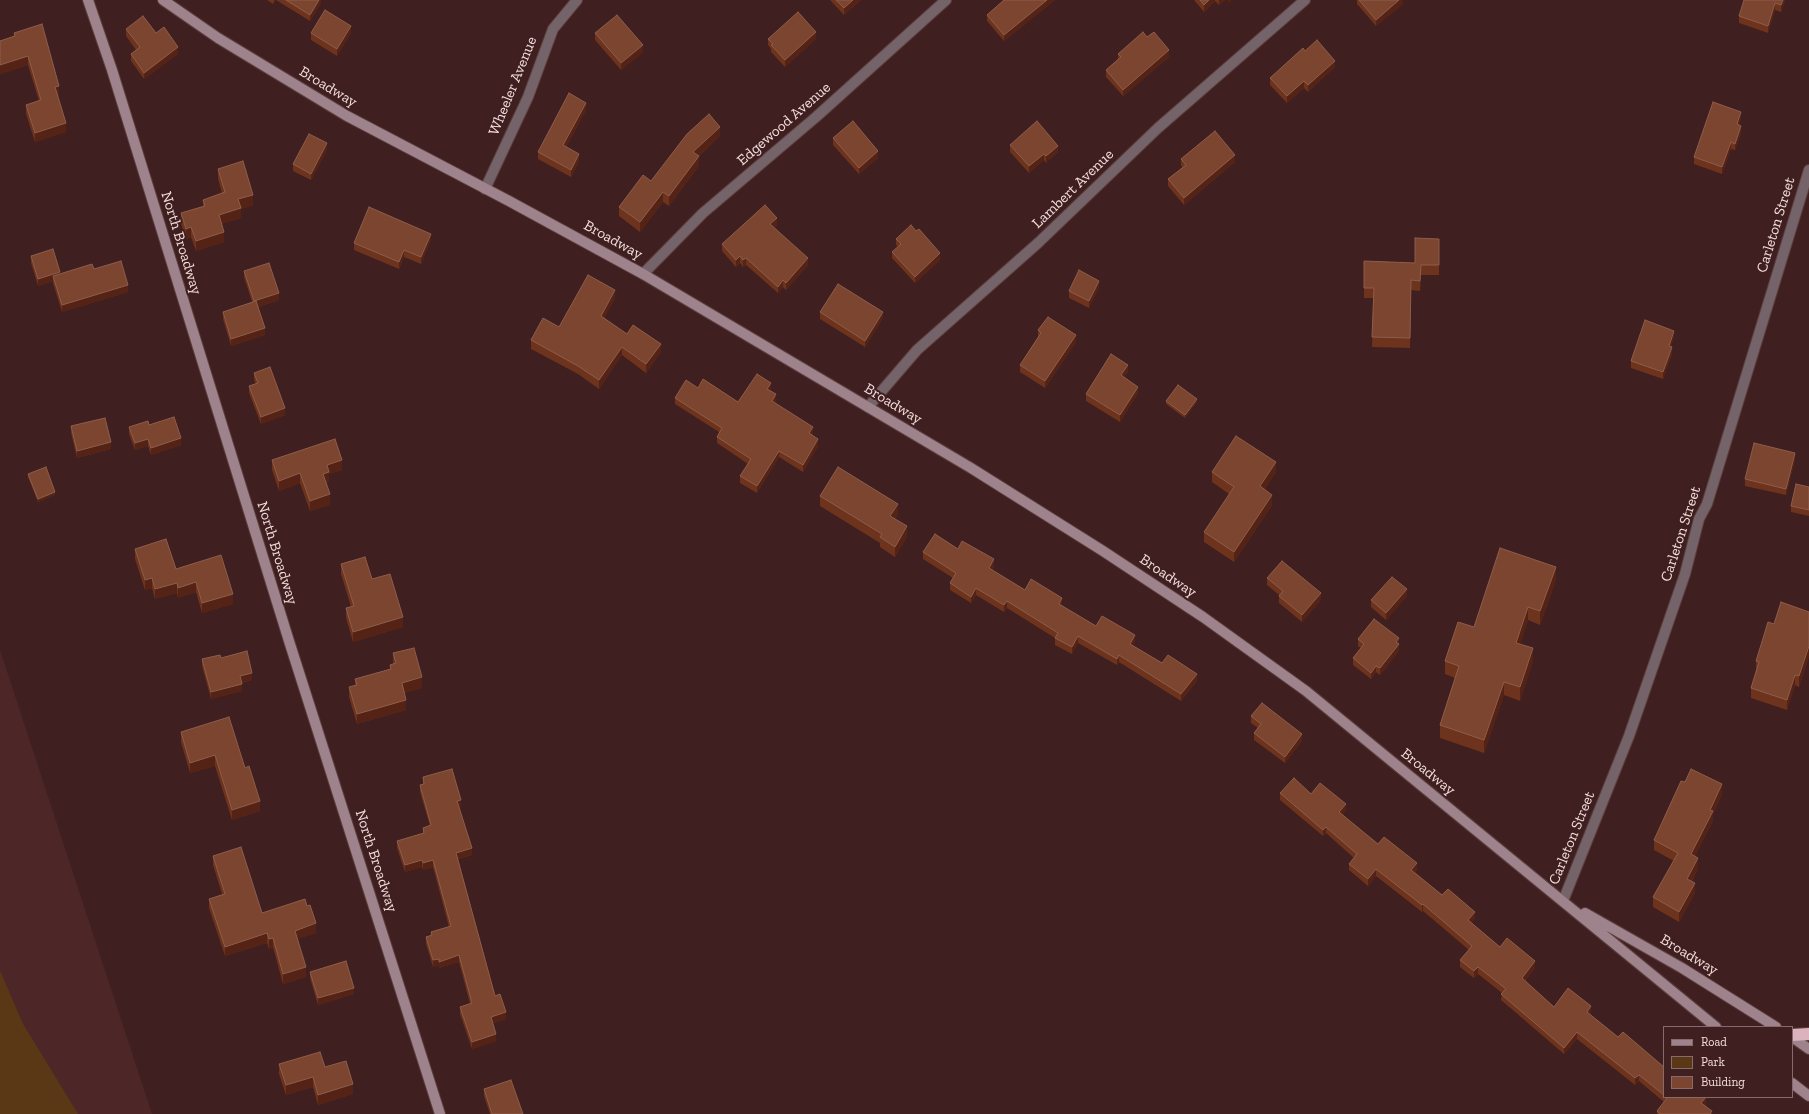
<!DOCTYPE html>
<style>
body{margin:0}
#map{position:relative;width:1809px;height:1114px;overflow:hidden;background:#3f1f20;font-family:"Zilla Slab",serif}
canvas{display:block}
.legend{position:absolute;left:1663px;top:1026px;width:130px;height:72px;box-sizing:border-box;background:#3f1f20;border:1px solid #876b6c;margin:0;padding:5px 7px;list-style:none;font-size:12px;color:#f4dedd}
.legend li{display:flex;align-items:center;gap:8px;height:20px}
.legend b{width:20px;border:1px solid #876b6c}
</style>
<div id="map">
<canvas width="1809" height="1114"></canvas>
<ul class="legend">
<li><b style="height:5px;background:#9e838c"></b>Road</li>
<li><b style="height:11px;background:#5b3815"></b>Park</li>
<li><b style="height:11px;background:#7c4530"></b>Building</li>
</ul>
</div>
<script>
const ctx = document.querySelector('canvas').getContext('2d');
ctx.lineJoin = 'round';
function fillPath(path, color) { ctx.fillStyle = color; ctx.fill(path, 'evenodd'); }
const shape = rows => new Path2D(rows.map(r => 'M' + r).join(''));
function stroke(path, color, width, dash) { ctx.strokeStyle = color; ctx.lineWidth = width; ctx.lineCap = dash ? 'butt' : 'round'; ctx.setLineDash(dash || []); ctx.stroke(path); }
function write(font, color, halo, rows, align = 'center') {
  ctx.font = font + ' "Zilla Slab",serif'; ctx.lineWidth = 4; ctx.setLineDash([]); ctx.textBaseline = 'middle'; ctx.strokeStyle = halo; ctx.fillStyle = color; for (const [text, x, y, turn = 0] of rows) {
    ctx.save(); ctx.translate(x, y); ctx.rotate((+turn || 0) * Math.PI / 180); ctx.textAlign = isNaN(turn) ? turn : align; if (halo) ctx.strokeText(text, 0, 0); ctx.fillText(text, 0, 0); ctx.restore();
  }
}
fillPath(shape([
 [0,650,152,1114,0,1114]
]), '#4d2728');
fillPath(shape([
 [0,971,23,1024,78,1114,0,1114]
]), '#5b3815');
const street = shape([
 [485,189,528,97,553,29,577,0],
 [643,274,703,213,816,117,946,0],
 [868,407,917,350,1038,243,1158,128,1305,0],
 [1563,901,1629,736,1685,574,1699,519,1707,504,1809,170]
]);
const secondary = shape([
 [88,0,112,70,289,641,440,1114],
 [163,0,218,38,347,116,509,201,643,274,971,468,1103,551,1203,617,1306,691,1716,1027],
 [1585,913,1682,968,1776,1027],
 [1792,1037,1809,1049],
 [1792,1083,1809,1096]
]);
const highway = shape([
 [1792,1035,1809,1034]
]);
stroke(street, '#5c3e3e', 12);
stroke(secondary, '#5c3e3e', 12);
stroke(highway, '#5c3e3e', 14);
stroke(street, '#746368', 10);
stroke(secondary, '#9e838c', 10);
stroke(highway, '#dbb3bf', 12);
fillPath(shape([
 [267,0,275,0,273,4],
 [276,0,321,0,321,3,310,21],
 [830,0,861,0,844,15],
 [1004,0,1055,0,1004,41,987,21,987,15],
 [1194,0,1225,0,1219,5,1215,1,1204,12],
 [1357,0,1403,0,1403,4,1376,26,1357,4],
 [1785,0,1781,12,1775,10,1768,33,1739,23,1739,16],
 [126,29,178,54,144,79,131,61,131,54,136,50,126,36],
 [14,33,59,95,58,96,66,132,35,142,26,114,26,105,39,101,28,65,0,74,0,41,14,36],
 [311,33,351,33,337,56,311,40],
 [595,33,643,52,621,70,595,40],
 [1147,37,1169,57,1123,96,1106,77,1106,70,1118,59,1118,54],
 [768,39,816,39,785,67,771,52,771,49,768,45],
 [1305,51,1335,67,1308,92,1304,88,1287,103,1270,85,1270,78],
 [586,110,566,147,579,161,571,177,538,159,538,152],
 [1741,118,1739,125,1741,133,1735,150,1731,149,1722,174,1694,164,1694,157],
 [720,136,699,156,699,166,669,206,663,202,640,232,619,216,619,207,651,181],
 [833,138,878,158,859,174,833,145],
 [1010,145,1058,152,1046,163,1044,160,1029,173,1010,152],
 [327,150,311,180,293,171,293,164],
 [1181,159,1235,162,1184,205,1168,186,1168,179,1183,167,1181,166],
 [218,169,253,205,241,209,241,218,221,224,224,242,196,251,191,237,186,239,181,223,181,213,203,206,203,200,222,193,218,179],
 [777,225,774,228,808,265,786,290,783,287,778,293,746,265,743,267,740,263,736,267,722,251,722,244],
 [896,239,940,260,915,283,892,258,892,252,898,247,896,245],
 [1439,239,1439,275,1421,275,1420,291,1411,290,1410,348,1372,347,1373,298,1364,298,1364,261,1415,263],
 [431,240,421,264,404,257,399,269,354,250,354,243],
 [31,256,60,274,94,269,128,292,62,312,53,283,53,281,38,286,31,263],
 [244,271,279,300,258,307,265,335,231,346,223,319,223,312,252,302,244,277],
 [1099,287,1089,308,1069,298,1069,291],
 [615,298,604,318,627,334,661,352,646,373,622,355,599,389,578,374,531,349,531,340,559,327],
 [820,312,883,318,865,347,820,319],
 [1038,330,1076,342,1045,388,1020,372,1020,365,1038,337],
 [1674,337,1671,346,1672,354,1663,379,1631,368,1631,361],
 [1128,372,1124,377,1138,393,1120,422,1086,401,1086,394],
 [254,373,285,415,261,424,249,393,249,386,256,384,254,380],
 [698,388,738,402,771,389,770,390,776,401,775,403,813,433,812,435,818,446,803,472,779,457,757,493,740,483,740,476,748,464,717,443,717,437,719,432,675,404,675,398],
 [1166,401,1197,402,1185,418,1166,404],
 [149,425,181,445,151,455,148,446,135,450,129,434,129,427],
 [71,426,111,449,77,458,71,433],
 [272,460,342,470,329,474,329,482,326,483,330,505,310,511,300,483,279,491,272,470],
 [1795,460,1786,495,1745,486,1745,479],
 [1212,472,1276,472,1264,490,1272,505,1234,562,1204,542,1204,532,1229,494,1212,482],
 [28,474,55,495,38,502,28,477],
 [1809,487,1809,516,1791,512,1791,506],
 [820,496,898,514,895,519,907,537,895,557,880,547,880,543,820,506],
 [135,549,176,569,233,604,202,613,196,592,178,598,177,593,155,599,152,588,145,590,135,559],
 [958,549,994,566,992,570,1025,590,1062,606,1096,626,1135,641,1132,645,1162,663,1197,681,1181,701,1119,662,1117,665,1078,643,1072,654,1055,645,1055,638,1007,608,1004,612,976,595,971,603,950,590,950,583,953,578,923,559,923,552],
 [341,564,372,579,403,627,353,642,346,618,346,608,351,607,341,574],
 [1267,578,1321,600,1302,622,1279,603,1279,595,1267,585],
 [1556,580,1540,625,1528,620,1520,644,1533,661,1520,701,1504,695,1484,753,1440,738,1440,725,1455,678,1445,674,1445,661,1474,627],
 [1407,596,1386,620,1371,607,1371,600],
 [1809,612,1809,656,1799,687,1795,685,1787,710,1751,698,1751,688,1756,671,1756,661,1774,624],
 [1358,639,1399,645,1399,651,1380,675,1376,672,1371,679,1353,665,1353,658,1361,648,1358,646],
 [393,653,422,688,404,693,406,710,357,724,349,697,349,687,355,685,355,679,390,669,390,665,393,664],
 [221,658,252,680,242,683,242,691,211,699,202,666,202,659],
 [1251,716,1302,741,1285,763,1254,740,1254,733,1258,728,1251,723],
 [181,732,245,768,260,811,232,820,215,766,190,773,181,742],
 [423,777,461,806,459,807,472,855,458,859,495,996,506,1019,493,1023,496,1041,472,1049,460,1014,460,1007,470,1004,459,962,439,968,439,965,433,967,426,944,426,937,431,936,431,932,449,927,433,867,423,870,422,867,405,872,397,848,397,841,423,833,423,828,430,826,420,792,420,785,423,784],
 [1280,793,1311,794,1346,810,1342,815,1378,844,1417,870,1415,872,1442,895,1475,918,1471,923,1500,947,1535,968,1525,981,1554,1007,1591,1013,1590,1015,1618,1037,1664,1067,1664,1097,1706,1097,1706,1104,1705,1106,1712,1114,1657,1114,1657,1111,1664,1102,1639,1081,1635,1085,1577,1039,1564,1054,1501,1000,1502,993,1478,974,1474,978,1460,967,1460,960,1469,950,1423,911,1422,912,1376,876,1368,886,1349,870,1349,864,1354,858,1326,833,1323,836,1280,800],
 [1722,794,1713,814,1713,821,1695,856,1698,868,1692,881,1695,893,1679,922,1653,907,1653,897,1674,861,1654,850,1654,840],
 [213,856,262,913,316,933,297,939,306,977,283,984,273,947,269,949,267,943,225,956,209,908,209,899,222,894,213,865],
 [310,972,354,994,318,1005,310,978],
 [279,1064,325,1067,353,1094,318,1105,313,1087,286,1095,279,1074],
 [484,1089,523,1114,490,1114,484,1096]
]), '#6d331c');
fillPath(shape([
 [319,0,321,0,321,3,310,21,310,15],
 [853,0,861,0,844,15,844,8],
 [1047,0,1055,0,1004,41,1004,35],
 [1209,0,1215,0,1215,1,1204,12,1204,5],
 [1219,0,1225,0,1219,5],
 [1228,0,1232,0,1228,3],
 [1399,0,1403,0,1403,4,1376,26,1376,20],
 [1783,0,1785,0,1781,12,1781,5],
 [1775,3,1775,10,1768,33,1768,26],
 [351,26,351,33,337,56,337,49],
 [816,32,816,39,785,67,785,60],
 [643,45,643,52,621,70,621,63],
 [178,47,178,54,144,79,144,73],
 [1169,50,1169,57,1123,96,1123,90],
 [28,56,28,65,0,74,0,65],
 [1335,61,1335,67,1308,92,1308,85],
 [1304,81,1304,88,1287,103,1287,96],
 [59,86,59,95,55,96,55,87],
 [586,103,586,110,563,152,563,145],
 [1741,112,1741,118,1737,131,1737,124],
 [66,123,66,132,35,142,35,133],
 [1741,126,1741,133,1735,150,1735,144],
 [720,127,720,136,693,161,693,152],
 [1731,142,1731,149,1722,174,1722,167],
 [327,143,327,150,311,180,311,174],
 [1058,146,1058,152,1046,163,1046,156],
 [878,151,878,158,859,174,859,168],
 [579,154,579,161,571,177,571,170],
 [1044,154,1044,160,1029,173,1029,166],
 [1235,155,1235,162,1184,205,1184,198],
 [699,156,699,166,669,206,669,196],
 [663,192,663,202,640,232,640,222],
 [253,195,253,205,241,209,241,218,219,225,219,215,238,199],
 [777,218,777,225,770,231,770,224],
 [191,227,191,237,186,239,186,229],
 [224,232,224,242,196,251,196,241],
 [431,234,431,240,421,264,421,257],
 [404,250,404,257,399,269,399,262],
 [940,253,940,260,915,283,915,277],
 [740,256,740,263,736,267,736,260],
 [746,258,746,265,743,267,743,260],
 [808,258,808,265,786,290,786,283],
 [60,272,60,279,53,276,53,281,38,286,38,279],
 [783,280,783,287,778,293,778,287],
 [1099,281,1099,287,1089,308,1089,301],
 [128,285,128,292,62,312,62,305],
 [615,290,615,298,601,325,601,316],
 [279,293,279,300,254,308,254,301],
 [883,312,883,318,865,347,865,341],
 [265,328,265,335,231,346,231,339],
 [1674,331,1674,337,1669,353,1669,346],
 [1076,335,1076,342,1045,388,1045,381],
 [661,344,661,352,646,373,646,364],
 [622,347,622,355,599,389,599,380],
 [1672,347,1672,354,1663,379,1663,372],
 [1128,365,1128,372,1121,382,1121,375],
 [771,383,771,389,767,395,767,389],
 [1138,387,1138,393,1120,422,1120,415],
 [776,394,776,401,772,408,772,401],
 [1197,399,1197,402,1185,418,1185,415],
 [285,408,285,415,261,424,261,417],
 [813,427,813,433,809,440,809,433],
 [181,438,181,445,151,455,151,448],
 [148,439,148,446,135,450,135,443],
 [818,439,818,446,803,472,803,465],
 [111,442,111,449,77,458,77,451],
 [779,451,779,457,757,493,757,486],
 [1795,453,1795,460,1786,495,1786,489],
 [342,460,342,470,329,474,329,482,323,484,323,474,327,465],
 [1276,462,1276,472,1260,497,1260,486],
 [300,473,300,483,279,491,279,481],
 [55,492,55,495,38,502,38,499],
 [330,494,330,505,310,511,310,501],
 [1272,495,1272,505,1234,562,1234,552],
 [898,504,898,514,890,526,890,516],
 [907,526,907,537,895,557,895,547],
 [994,559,994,566,989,575,989,568],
 [1556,567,1556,580,1540,625,1540,611],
 [152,578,152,588,145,590,145,580],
 [196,582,196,592,178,598,178,588],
 [177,583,177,593,155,599,155,589],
 [976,588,976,595,971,603,971,597],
 [1407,589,1407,596,1386,620,1386,613],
 [1321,593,1321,600,1302,622,1302,615],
 [233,594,233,604,202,613,202,603],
 [1062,598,1062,605,1059,611,1059,604],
 [1007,601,1007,608,1004,612,1004,605],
 [1528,607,1528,620,1516,656,1516,643],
 [403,617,403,627,353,642,353,632],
 [1135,635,1135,641,1130,650,1130,644],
 [1078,636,1078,643,1072,654,1072,647],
 [1399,638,1399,651,1380,675,1380,668],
 [1809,646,1809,656,1799,687,1799,676],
 [1533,648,1533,661,1520,701,1520,687],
 [1119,655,1119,662,1117,665,1117,659],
 [1376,666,1376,672,1371,679,1371,673],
 [252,673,252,680,240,683,240,676],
 [1197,674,1197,681,1181,701,1181,694],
 [1795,675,1795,685,1787,710,1787,700],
 [422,677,422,688,402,694,402,683],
 [1504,682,1504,695,1484,753,1484,740],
 [242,684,242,691,211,699,211,692],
 [406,700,406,710,357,724,357,714],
 [1302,734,1302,741,1285,763,1285,757],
 [215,755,215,766,190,773,190,763],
 [1722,784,1722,794,1713,814,1713,821,1691,864,1691,854],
 [461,800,461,806,457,807,457,801],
 [260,801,260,811,232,820,232,810],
 [1346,804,1346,810,1339,819,1339,812],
 [1326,827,1326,833,1323,836,1323,830],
 [472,848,472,855,456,859,456,853],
 [1698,858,1698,868,1687,889,1687,879],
 [422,860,422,867,405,872,405,865],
 [433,860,433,867,423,870,423,863],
 [1417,863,1417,870,1411,876,1411,870],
 [1376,869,1376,876,1368,886,1368,879],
 [1695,883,1695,893,1679,922,1679,912],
 [1423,904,1423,911,1422,912,1422,905],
 [1475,912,1475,918,1468,927,1468,920],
 [316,923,316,933,295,940,295,931],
 [267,933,267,943,225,956,225,947],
 [273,938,273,947,269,949,269,939],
 [459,955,459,962,439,968,439,962],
 [439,959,439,965,433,967,433,960],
 [1535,961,1535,968,1522,985,1522,978],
 [306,967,306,977,283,984,283,974],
 [1478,967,1478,974,1474,978,1474,971],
 [354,988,354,994,318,1005,318,998],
 [1591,1006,1591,1013,1587,1019,1587,1012],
 [506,1012,506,1019,491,1024,491,1017],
 [1577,1032,1577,1039,1564,1054,1564,1048],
 [496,1034,496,1041,472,1049,472,1042],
 [1639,1075,1639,1081,1635,1085,1635,1078],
 [313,1077,313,1087,286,1095,286,1085],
 [353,1084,353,1094,318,1105,318,1095],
 [1706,1097,1706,1104,1701,1110,1701,1103]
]), '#552315');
const building = shape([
 [286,0,319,0,310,15,286,0],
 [836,0,853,0,844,8,836,0],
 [1004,0,1047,0,1004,35,987,15,1004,0],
 [1200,0,1209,0,1204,5,1200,0],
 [1359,0,1399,0,1376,20,1359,0],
 [1744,0,1783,0,1781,5,1775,3,1768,26,1739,16,1744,0],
 [325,10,351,26,337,49,311,33,325,10],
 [798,12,816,32,785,60,771,45,773,44,768,39,798,12],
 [617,15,643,45,621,63,595,33,617,15],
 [143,16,156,33,164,27,178,47,144,73,131,54,140,47,126,29,143,16],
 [42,24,59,86,55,87,66,123,35,133,26,105,41,100,28,56,0,65,0,41,15,36,14,33,42,24],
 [1143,32,1147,37,1154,32,1169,50,1123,90,1106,70,1121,57,1118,54,1143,32],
 [1317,40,1335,61,1308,85,1304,81,1287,96,1270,78,1303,48,1305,51,1317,40],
 [569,93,586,103,563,145,579,154,571,170,538,152,569,93],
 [1713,102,1741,112,1737,124,1741,126,1735,144,1731,142,1722,167,1694,157,1713,102],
 [709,114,720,127,693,152,699,156,669,196,663,192,640,222,619,207,643,175,651,181,687,134,709,114],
 [853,121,878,151,859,168,833,138,853,121],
 [1037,121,1058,146,1046,156,1044,154,1029,166,1010,145,1037,121],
 [1215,131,1235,155,1184,198,1168,179,1186,165,1181,159,1215,131],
 [309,134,327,143,311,174,293,164,309,134],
 [243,161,253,195,238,199,241,208,219,215,224,232,196,241,191,227,186,229,181,213,205,206,203,200,225,192,218,169,243,161],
 [765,205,777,218,770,224,808,258,786,283,783,280,778,287,746,258,743,260,740,256,736,260,722,244,765,205],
 [369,207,431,234,421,257,404,250,399,262,354,243,369,207],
 [911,225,916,231,919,229,940,253,915,277,892,252,901,244,896,239,911,225],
 [1415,238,1439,239,1439,265,1421,265,1420,281,1411,280,1410,338,1372,337,1374,288,1364,288,1364,261,1415,263,1415,238],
 [53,249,60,272,38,279,31,256,53,249],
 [121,261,128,285,62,305,53,276,92,264,94,269,121,261],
 [269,263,279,293,254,301,244,271,269,263],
 [1079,270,1099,281,1089,301,1069,291,1079,270],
 [588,275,615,290,601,316,627,334,633,325,661,344,646,364,622,347,599,380,578,366,531,340,543,318,559,327,588,275],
 [838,284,883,312,865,341,820,312,838,284],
 [256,301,265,328,231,339,223,312,256,301],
 [1048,317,1076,335,1045,381,1020,365,1041,333,1038,330,1048,317],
 [1645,320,1674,331,1669,346,1672,347,1663,372,1631,361,1645,320],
 [1111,354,1128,365,1121,375,1138,387,1120,415,1086,394,1111,354],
 [270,367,285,408,261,417,249,386,258,383,254,373,270,367],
 [757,374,771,383,767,389,776,394,772,401,813,427,809,433,818,439,803,465,779,451,757,486,740,476,751,459,717,437,722,428,675,398,686,380,698,388,703,379,738,402,757,374],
 [1178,385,1197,399,1185,415,1166,401,1178,385],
 [174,417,181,438,151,448,148,439,135,443,129,427,148,421,149,425,174,417],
 [105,418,111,442,77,451,71,426,105,418],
 [1236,436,1276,462,1260,486,1272,495,1234,552,1204,532,1234,487,1212,472,1236,436],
 [335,439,342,460,327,465,329,472,323,474,330,494,310,501,300,473,279,481,272,460,335,439],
 [1754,443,1795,453,1786,489,1745,479,1754,443],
 [46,467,55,492,38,499,28,474,46,467],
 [838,467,898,504,890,516,907,526,895,547,880,537,882,534,820,496,838,467],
 [1796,484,1809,487,1809,510,1791,506,1796,484],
 [935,534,958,549,962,541,994,559,989,568,1025,590,1031,579,1062,598,1059,604,1096,626,1102,616,1135,635,1130,644,1162,663,1168,655,1197,674,1181,694,1119,655,1117,659,1078,636,1072,647,1055,638,1058,633,1007,601,1004,605,976,588,971,597,950,583,956,573,923,552,935,534],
 [166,539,176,569,221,555,233,594,202,603,196,582,178,588,177,583,155,589,152,578,145,580,135,549,166,539],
 [1500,548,1556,567,1540,611,1528,607,1516,643,1533,648,1520,687,1504,682,1484,740,1440,725,1459,666,1445,661,1458,622,1474,627,1500,548],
 [365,557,372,579,390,574,403,617,353,632,346,608,354,606,341,564,365,557],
 [1282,561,1321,593,1302,615,1279,596,1283,591,1267,578,1282,561],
 [1392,577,1407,589,1386,613,1371,600,1392,577],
 [1781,602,1809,612,1809,646,1799,676,1795,675,1787,700,1751,688,1759,662,1756,661,1768,622,1774,624,1781,602],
 [1374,619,1399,638,1396,642,1399,644,1380,668,1376,666,1371,673,1353,658,1364,644,1358,639,1374,619],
 [414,648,422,677,402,683,406,700,357,714,349,687,357,685,355,679,391,669,390,665,396,663,393,653,414,648],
 [247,651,252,673,240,676,242,684,211,692,202,659,220,655,221,658,247,651],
 [1262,703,1302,734,1285,757,1254,733,1261,724,1251,716,1262,703],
 [229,717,245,768,249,766,260,801,232,810,215,755,190,763,181,732,229,717],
 [452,769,461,800,457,801,472,848,456,853,495,996,500,994,506,1012,491,1017,496,1034,472,1042,460,1007,472,1003,459,955,439,962,439,959,433,960,426,937,432,935,431,932,451,926,433,860,423,863,422,860,405,865,397,841,424,833,423,828,431,825,420,785,424,784,423,777,452,769],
 [1691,769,1722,784,1710,810,1713,811,1691,854,1698,858,1687,879,1695,883,1679,912,1653,897,1678,853,1654,840,1681,781,1685,782,1691,769],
 [1294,778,1311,794,1320,783,1346,804,1339,812,1378,844,1384,837,1417,863,1411,870,1442,895,1448,889,1475,912,1468,920,1500,947,1507,938,1535,961,1522,978,1554,1007,1568,988,1591,1006,1587,1012,1618,1037,1623,1032,1664,1067,1664,1095,1639,1075,1635,1078,1577,1032,1564,1048,1501,994,1506,989,1478,967,1474,971,1460,960,1472,946,1423,904,1422,905,1376,869,1368,879,1349,864,1357,854,1326,827,1323,830,1280,793,1294,778],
 [241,847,262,913,305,899,307,906,310,905,316,923,295,931,306,967,283,974,273,938,269,939,267,933,225,947,209,899,225,894,213,856,241,847],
 [346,961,354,988,318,998,310,972,346,961],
 [320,1052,325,1067,346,1061,353,1084,318,1095,313,1077,286,1085,279,1064,320,1052],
 [511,1080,523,1114,492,1114,484,1089,511,1080],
 [1666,1097,1706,1097,1701,1103,1712,1111,1710,1114,1660,1114,1657,1111,1667,1098,1666,1097]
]);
fillPath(building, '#7c4530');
stroke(building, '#8e5d4b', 1);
write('15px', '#f4dedd', '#3f1f20', [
 ["Wheeler Avenue",513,86,-68],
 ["Broadway",328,87,31],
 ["Edgewood Avenue",784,124,-41],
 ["Lambert Avenue",1073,189,-44],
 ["Carleton Street",1776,225,-73],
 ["Broadway",613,240,29],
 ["North Broadway",181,243,73],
 ["Broadway",893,404,31],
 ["Carleton Street",1681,534,-72],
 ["North Broadway",277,553,73],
 ["Broadway",1168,576,34],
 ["Broadway",1428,772,39],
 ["Carleton Street",1572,838,-68],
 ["North Broadway",376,861,72],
 ["Broadway",1689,955,31]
]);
</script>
